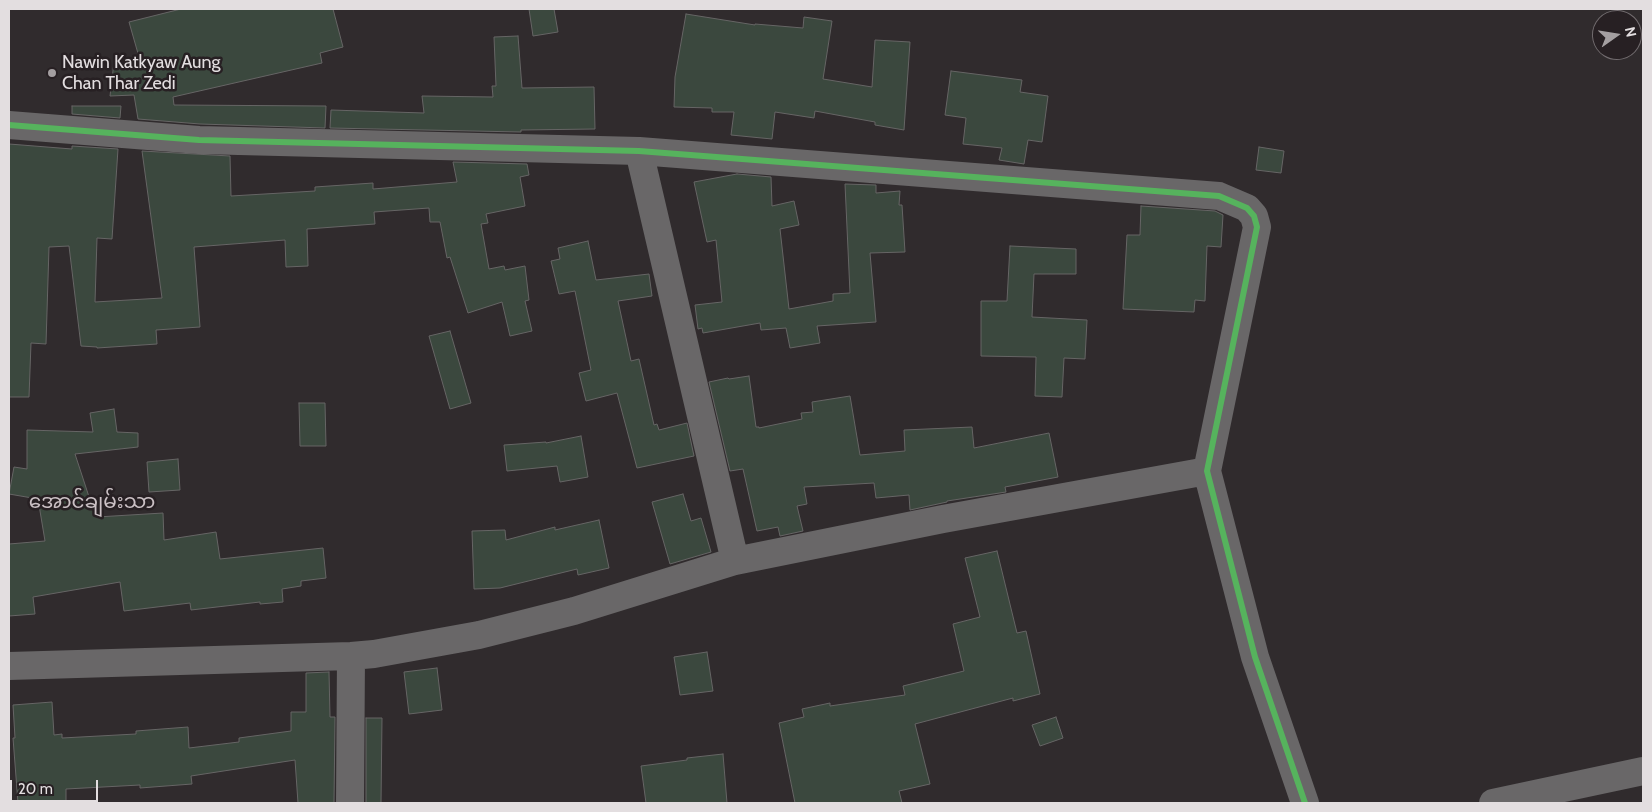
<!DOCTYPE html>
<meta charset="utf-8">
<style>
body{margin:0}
#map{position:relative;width:1652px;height:812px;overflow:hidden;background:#302b2d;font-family:Cabin,sans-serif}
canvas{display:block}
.frame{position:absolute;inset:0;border:10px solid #e3dee0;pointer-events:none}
.north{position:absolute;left:1592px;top:10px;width:50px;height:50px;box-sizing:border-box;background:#272023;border:1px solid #726c6f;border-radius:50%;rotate:77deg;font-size:14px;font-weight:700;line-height:20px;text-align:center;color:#e3dee0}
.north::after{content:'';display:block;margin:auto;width:18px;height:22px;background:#a49fa1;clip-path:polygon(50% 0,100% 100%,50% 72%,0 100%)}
.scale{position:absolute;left:10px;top:780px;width:88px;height:22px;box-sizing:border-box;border:2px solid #e3dee0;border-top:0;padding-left:6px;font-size:15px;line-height:18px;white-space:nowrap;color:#e3dee0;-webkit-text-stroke:4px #272023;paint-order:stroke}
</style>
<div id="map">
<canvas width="1652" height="812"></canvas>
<div class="frame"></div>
<div class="north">N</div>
<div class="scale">20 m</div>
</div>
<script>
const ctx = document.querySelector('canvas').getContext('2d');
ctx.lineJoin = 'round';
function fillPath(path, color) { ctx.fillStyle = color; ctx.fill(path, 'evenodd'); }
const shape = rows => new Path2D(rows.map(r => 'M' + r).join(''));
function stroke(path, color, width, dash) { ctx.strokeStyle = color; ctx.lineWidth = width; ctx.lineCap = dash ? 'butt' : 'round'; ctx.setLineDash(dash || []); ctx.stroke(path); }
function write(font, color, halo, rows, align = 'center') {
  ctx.font = font + ' Cabin,"Noto Sans Myanmar",sans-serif'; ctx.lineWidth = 5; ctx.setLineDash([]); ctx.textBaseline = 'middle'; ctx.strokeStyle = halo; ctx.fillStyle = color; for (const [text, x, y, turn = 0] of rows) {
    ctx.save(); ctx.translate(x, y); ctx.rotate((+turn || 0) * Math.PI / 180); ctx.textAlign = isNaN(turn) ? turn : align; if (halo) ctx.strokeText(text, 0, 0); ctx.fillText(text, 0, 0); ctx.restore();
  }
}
const building = shape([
 [181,9,333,9,343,47,320,53,322,63,173,97,174,105,326,106,325,128,200,124,138,119,134,95,110,96,114,62,141,64,129,22,181,9],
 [529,9,554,9,558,32,533,36,529,9],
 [686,14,755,25,755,24,803,28,804,17,832,21,823,79,872,87,875,40,910,42,904,130,875,125,875,122,815,111,814,118,775,112,772,139,731,135,734,112,712,112,712,108,674,107,675,77,686,14],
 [518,36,522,88,594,87,595,129,521,130,521,132,330,128,331,110,424,113,422,96,493,97,492,86,496,86,494,37,518,36],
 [951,71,1022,80,1020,92,1048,96,1042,142,1028,140,1024,164,999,160,1002,148,963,144,966,118,945,115,951,71],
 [72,106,121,106,120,118,72,114,72,106],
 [9,144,72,149,72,146,118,149,112,239,97,238,95,302,162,298,142,151,230,156,231,196,315,191,315,187,373,183,373,189,457,182,453,162,527,164,529,175,520,177,525,206,486,214,488,223,481,224,489,269,504,266,505,270,525,266,529,300,525,301,532,331,510,336,502,302,468,313,450,257,447,258,440,222,430,222,429,208,374,212,375,224,307,229,308,266,286,267,285,240,194,247,200,327,156,330,157,344,97,348,97,347,81,346,69,246,49,247,46,344,31,343,29,397,9,397,9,144],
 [1259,147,1284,151,1281,173,1256,170,1259,147],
 [737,174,771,177,772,206,794,201,799,225,780,229,789,309,833,301,833,294,850,293,845,184,876,185,876,193,900,191,899,205,902,205,905,252,870,253,876,322,817,326,820,343,790,348,786,328,761,330,760,323,703,333,702,328,698,329,695,305,722,302,716,240,707,242,694,182,737,174],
 [1141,206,1215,211,1223,215,1221,247,1207,246,1205,301,1195,300,1194,312,1123,309,1127,235,1140,235,1141,206],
 [588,241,596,280,649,274,652,296,618,301,631,361,639,359,654,425,657,424,659,430,687,423,694,456,637,468,617,393,586,401,579,373,591,370,575,291,559,294,551,261,560,259,558,248,588,241],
 [1010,246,1076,249,1076,274,1034,274,1032,317,1087,320,1085,359,1064,358,1062,397,1035,396,1036,357,981,356,981,301,1007,301,1010,246],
 [450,331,471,403,450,409,429,336,450,331],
 [749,376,756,427,759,427,759,428,802,419,801,413,813,412,812,402,850,396,860,455,905,451,904,430,972,427,974,448,1049,433,1058,477,1005,487,1006,492,947,501,947,502,910,510,909,495,876,498,874,483,804,487,807,504,797,506,803,531,780,536,778,527,757,531,743,469,730,471,709,382,728,378,729,379,749,376],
 [299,403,325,403,326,446,300,446,299,403],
 [114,409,117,432,138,433,138,447,75,454,93,509,96,508,97,517,163,513,164,540,216,532,220,559,323,548,326,578,301,581,301,586,282,589,283,602,260,604,260,602,191,610,190,603,124,611,120,582,33,597,35,614,9,616,9,544,45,541,38,499,9,494,14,467,27,469,27,430,93,432,90,413,114,409],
 [581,436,588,477,560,482,557,466,507,471,504,445,546,442,546,443,581,436],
 [178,459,180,490,149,492,147,462,178,459],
 [683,494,691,521,701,518,711,552,670,564,652,502,683,494],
 [599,520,609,568,578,575,577,569,500,588,474,589,472,531,505,530,506,540,555,527,555,530,599,520],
 [997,551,1017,633,1026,631,1040,694,1013,701,1013,698,915,724,930,784,899,791,902,803,795,803,779,723,804,717,802,709,830,703,830,706,905,695,903,686,964,671,953,624,980,617,965,558,997,551],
 [707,652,713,691,680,695,674,657,707,652],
 [437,668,442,710,409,714,404,672,437,668],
 [329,672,330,717,335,717,334,803,298,803,295,760,191,776,192,784,140,788,140,785,66,789,66,803,18,803,13,738,15,738,13,705,52,702,54,735,62,734,62,738,136,734,136,731,188,727,189,748,239,742,239,738,291,731,291,712,306,712,306,673,329,672],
 [1056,717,1063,738,1040,746,1032,725,1056,717],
 [366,718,382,718,381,803,366,803,366,718],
 [723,754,727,803,646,803,641,766,687,760,687,758,723,754]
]);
fillPath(building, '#3b483e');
stroke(building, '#666565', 1);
stroke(shape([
 [9,125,199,140,639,151,1219,196,1247,208,1254,216,1257,227,1207,471,1255,657,1305,803],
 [639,151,735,561],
 [9,666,351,656,374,654,479,635,574,611,735,561,943,519,1207,471],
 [350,803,351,656],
 [1493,803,1643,771]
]), '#696768', 28);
stroke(shape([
 [9,125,199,140,639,151,1219,196,1247,208,1254,216,1257,227,1207,471,1255,657,1305,803]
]), '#56b35d', 6);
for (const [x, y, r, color] of [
 [52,73,5,"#a49fa1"]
]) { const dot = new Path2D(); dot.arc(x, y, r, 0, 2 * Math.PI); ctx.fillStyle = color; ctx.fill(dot); stroke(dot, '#272023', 2); }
write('18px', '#e3dee0', '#272023', [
 ["Nawin Katkyaw Aung",62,63],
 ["Chan Thar Zedi",62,84]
], 'left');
write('20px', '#cbc1c5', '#272023', [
 ["အောင်ချမ်းသာ",92,502]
]);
</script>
